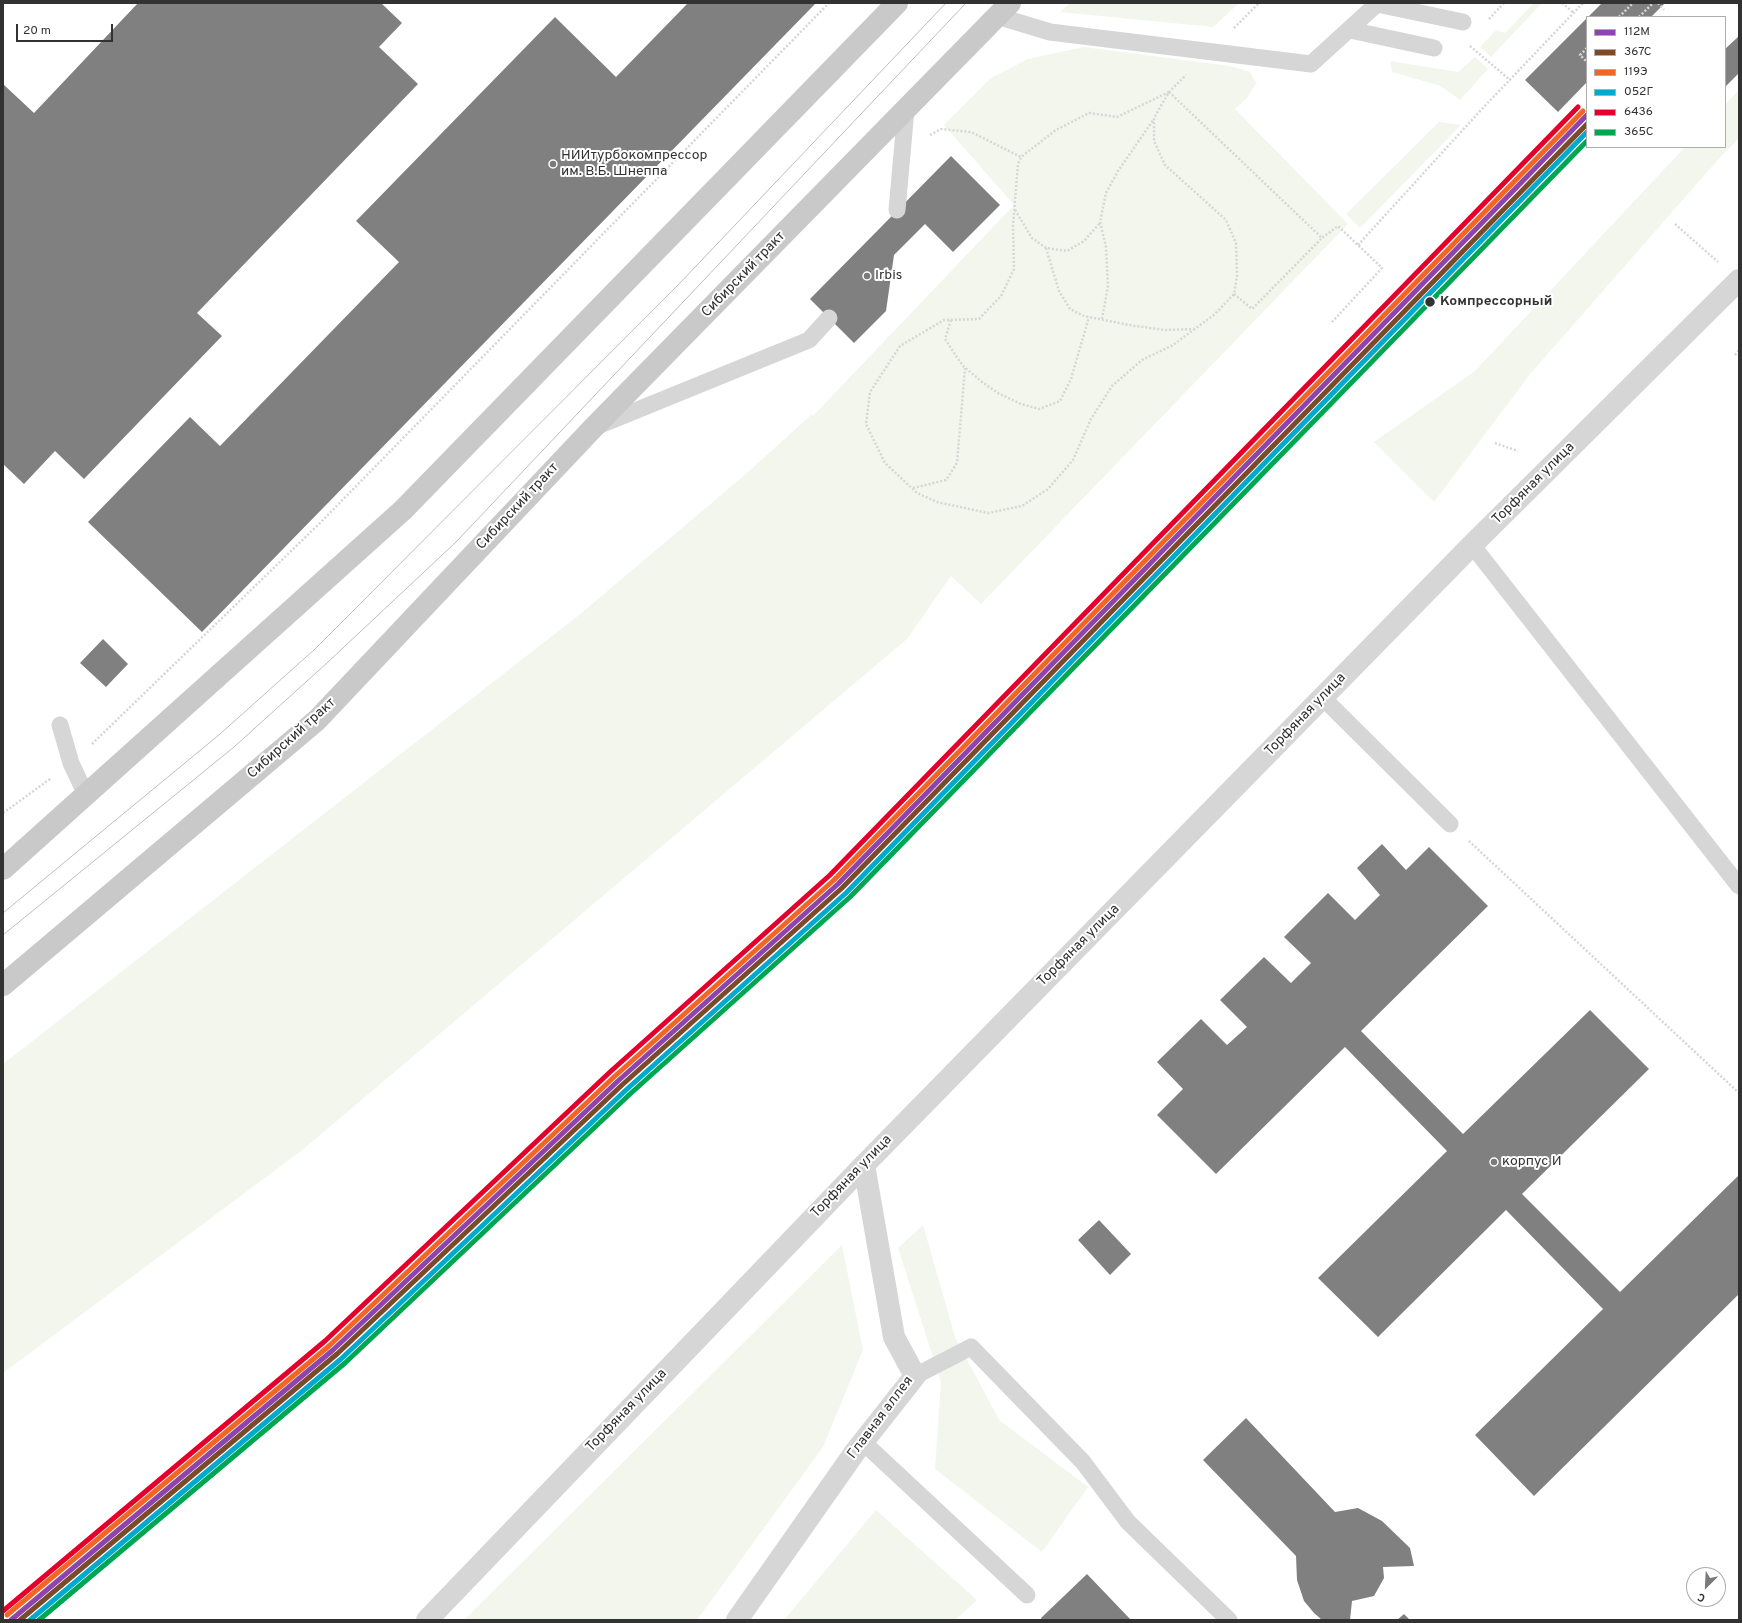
<!DOCTYPE html>
<meta charset="utf-8">
<style>
body{margin:0}
#map{position:relative;width:1742px;height:1623px;overflow:hidden;background:#fff;font-family:Overpass,sans-serif}
canvas{display:block}
.frame{position:absolute;inset:0;border:4px solid #323232;pointer-events:none}
.legend{position:absolute;left:1586px;top:16px;width:140px;height:132px;box-sizing:border-box;background:#fff;border:1px solid #adadad;margin:0;padding:5px 7px;list-style:none;font-size:12px;color:#323232}
.legend li{display:flex;align-items:center;gap:8px;height:20px}
.legend b{width:20px;border:1px solid #adadad}
.north{position:absolute;left:1686px;top:1567px;width:40px;height:40px;box-sizing:border-box;background:#fff;border:1px solid #adadad;border-radius:50%;rotate:204deg;font-size:11px;font-weight:700;line-height:16px;text-align:center;color:#323232}
.north::after{content:'';display:block;margin:auto;width:14px;height:18px;background:#7a7a7a;clip-path:polygon(50% 0,100% 100%,50% 72%,0 100%)}
.scale{position:absolute;left:16px;top:24px;width:97px;height:18px;box-sizing:border-box;border:2px solid #323232;border-top:0;padding-left:5px;font-size:12px;line-height:14px;white-space:nowrap;color:#323232;-webkit-text-stroke:3px #fff;paint-order:stroke}
</style>
<div id="map">
<canvas width="1742" height="1623"></canvas>
<div class="frame"></div>
<ul class="legend">
<li><b style="height:5px;background:#8e44ad"></b>112М</li>
<li><b style="height:5px;background:#7a4b2a"></b>367С</li>
<li><b style="height:5px;background:#f26522"></b>119Э</li>
<li><b style="height:5px;background:#00a9ce"></b>052Г</li>
<li><b style="height:5px;background:#e4002b"></b>6436</li>
<li><b style="height:5px;background:#00a651"></b>365С</li>
</ul>
<div class="north">С</div>
<div class="scale">20 m</div>
</div>
<script>
const ctx = document.querySelector('canvas').getContext('2d');
ctx.lineJoin = 'round';
function fillPath(path, color) { ctx.fillStyle = color; ctx.fill(path, 'evenodd'); }
const shape = rows => new Path2D(rows.map(r => 'M' + r).join(''));
function stroke(path, color, width, dash) { ctx.strokeStyle = color; ctx.lineWidth = width; ctx.lineCap = dash ? 'butt' : 'round'; ctx.setLineDash(dash || []); ctx.stroke(path); }
function write(font, color, halo, rows, align = 'center') {
  ctx.font = font + ' Overpass,sans-serif'; ctx.lineWidth = 4; ctx.setLineDash([]); ctx.textBaseline = 'middle'; ctx.strokeStyle = halo; ctx.fillStyle = color; for (const [text, x, y, turn = 0] of rows) {
    ctx.save(); ctx.translate(x, y); ctx.rotate((+turn || 0) * Math.PI / 180); ctx.textAlign = isNaN(turn) ? turn : align; if (halo) ctx.strokeText(text, 0, 0); ctx.fillText(text, 0, 0); ctx.restore();
  }
}
fillPath(shape([
 [1070,3,1239,3,1213,27,1060,12],
 [1534,3,1542,3,1491,57,1480,47,1496,30,1505,33],
 [1084,47,1230,66,1250,72,1256,83,1247,98,1235,109,1348,224,981,604,951,576,907,639,301,1151,3,1373,3,1064,579,615,746,474,812,414,813,416,1014,205,944,125,991,78,1028,59],
 [1475,57,1488,69,1460,100,1441,86,1392,72,1390,61,1458,72],
 [1739,90,1739,138,1715,163,1531,373,1434,502,1374,442,1475,371,1685,147,1725,147,1725,105],
 [1439,122,1461,125,1360,228,1346,214],
 [923,1225,955,1337,999,1420,1088,1487,1042,1552,935,1469,941,1382,898,1248],
 [842,1245,863,1350,823,1447,697,1620,464,1620],
 [876,1510,977,1600,955,1620,784,1620]
]), '#f3f6ed');
fillPath(shape([
 [138,3,381,3,402,23,379,47,418,84,197,313,222,336,84,479,55,451,24,484,3,464,3,84,34,113],
 [688,3,816,3,202,632,88,522,190,417,220,446,399,262,356,221,555,17,616,77],
 [1602,3,1665,3,1651,17,1588,17],
 [1587,18,1587,82,1558,112,1525,80],
 [1739,36,1739,73,1725,87,1725,49],
 [951,156,1000,205,953,252,925,224,894,255,886,311,854,343,810,299],
 [103,639,128,664,106,687,80,663],
 [1382,844,1406,870,1429,847,1488,906,1361,1031,1463,1134,1590,1010,1649,1069,1522,1194,1620,1292,1739,1175,1739,1294,1534,1496,1475,1435,1603,1309,1506,1210,1378,1337,1318,1278,1447,1151,1345,1047,1216,1174,1157,1115,1183,1089,1157,1062,1201,1019,1227,1045,1247,1027,1220,1000,1264,957,1291,983,1311,963,1284,937,1328,893,1355,920,1380,895,1357,868],
 [1099,1220,1131,1254,1110,1275,1078,1240],
 [1246,1418,1335,1512,1358,1508,1382,1521,1410,1548,1414,1566,1383,1567,1384,1578,1374,1596,1352,1601,1350,1620,1322,1620,1314,1613,1304,1601,1297,1580,1296,1556,1203,1460],
 [1087,1574,1131,1620,1042,1620,1041,1618],
 [1404,1614,1410,1620,1397,1620]
]), '#808080');
stroke(shape([
 [1562,3,1574,13],
 [1658,3,1664,10],
 [1619,17,1633,3],
 [1639,17,1653,3],
 [1489,19,1504,3],
 [1234,28,1259,3],
 [1470,46,1510,80],
 [1587,48,1580,55,1587,62],
 [1169,92,1117,117,1089,113,1056,130,1021,157,1018,164,1013,225,1014,269,1001,296,979,319,944,320,900,346,870,392,866,424,885,463,917,493,937,502,988,513,1022,506,1048,489,1073,460,1091,419,1112,386,1142,360,1173,345,1215,314,1234,294,1237,276,1236,243,1226,220,1165,165,1154,141,1154,118,1169,92,1186,75],
 [1169,92,1322,238,1338,226,1382,268,1332,322],
 [930,135,941,129,971,132,1021,157],
 [1015,210,1032,238,1046,248,1067,251,1084,241,1100,223],
 [1675,224,1718,262],
 [1358,245,1481,110,1583,3],
 [1046,248,1059,291,1070,309,1084,316,1129,325,1164,330,1194,329],
 [1234,294,1252,309,1322,238],
 [1102,319,1108,286,1106,247,1100,222,1106,193,1118,171,1154,119],
 [951,320,945,339,962,365,982,382,998,393,1021,404,1039,409,1060,401,1071,379,1089,317],
 [1735,355,1739,350],
 [1495,443,1518,451],
 [913,488,946,480,957,463,965,368],
 [92,744,320,523,829,3],
 [3,813,50,779],
 [1469,841,1739,1093]
]), '#d6d6d6', 2.5, [2, 2]);
stroke(shape([
 [1377,4,1463,22],
 [997,16,1050,32,1311,64,1378,3],
 [1350,30,1434,48],
 [897,210,906,109],
 [598,426,809,340,829,318],
 [1472,545,1739,886],
 [1323,698,1450,824],
 [60,725,71,763,86,795],
 [915,1376,971,1347,1083,1462,1128,1522,1229,1620],
 [863,1442,1027,1595]
]), '#d6d6d6', 17);
stroke(shape([
 [737,1620,855,1452,915,1376,894,1337,864,1165]
]), '#d6d6d6', 22);
stroke(shape([
 [427,1620,864,1165,1472,545,1739,280]
]), '#d6d6d6', 22);
stroke(shape([
 [3,869,403,510,897,3],
 [3,985,317,720,594,427,1010,3]
]), '#c9c9c9', 22);
stroke(shape([
 [3,913,220,734,315,649,679,284,946,3],
 [3,935,234,747,328,662,456,542,966,3]
]), '#bebebe', 1);
stroke(shape([
 [11,1620,333,1350,618,1081,838,884,1587,115]
]), '#8e44ad', 5);
stroke(shape([
 [20,1620,337,1354,622,1085,842,888,1587,124]
]), '#7a4b2a', 5);
stroke(shape([
 [7,1615,329,1346,614,1077,834,880,1583,111]
]), '#f26522', 5);
stroke(shape([
 [30,1620,341,1359,626,1090,846,893,1587,132]
]), '#00a9ce', 5);
stroke(shape([
 [3,1611,325,1341,610,1072,830,875,1578,107]
]), '#e4002b', 5);
stroke(shape([
 [39,1620,345,1363,630,1094,850,897,1587,141]
]), '#00a651', 5);
for (const [x, y, r, color] of [
 [553,164,4,"#7a7a7a"],
 [867,276,4,"#7a7a7a"],
 [1430,302,5.5,"#323232"],
 [1494,1162,4,"#7a7a7a"]
]) { const dot = new Path2D(); dot.arc(x, y, r, 0, 2 * Math.PI); ctx.fillStyle = color; ctx.fill(dot); stroke(dot, '#fff', 1.5); }
write('14px', '#323232', '#fff', [
 ["НИИтурбокомпрессор",561,156],
 ["им. В.Б. Шнеппа",561,172],
 ["Irbis",875,276],
 ["корпус И",1502,1162]
], 'left');
write('14px', '#323232', '#fff', [
 ["Сибирский тракт",744,275,-46],
 ["Торфяная улица",1534,484,-45],
 ["Сибирский тракт",518,507,-47],
 ["Торфяная улица",1306,715,-46],
 ["Сибирский тракт",292,739,-42],
 ["Торфяная улица",1079,946,-45],
 ["Торфяная улица",852,1177,-46],
 ["Торфяная улица",627,1411,-46],
 ["Главная аллея",881,1418,-53]
]);
write('bold 14px', '#323232', '#fff', [
 ["Компрессорный",1440,302]
], 'left');
</script>
